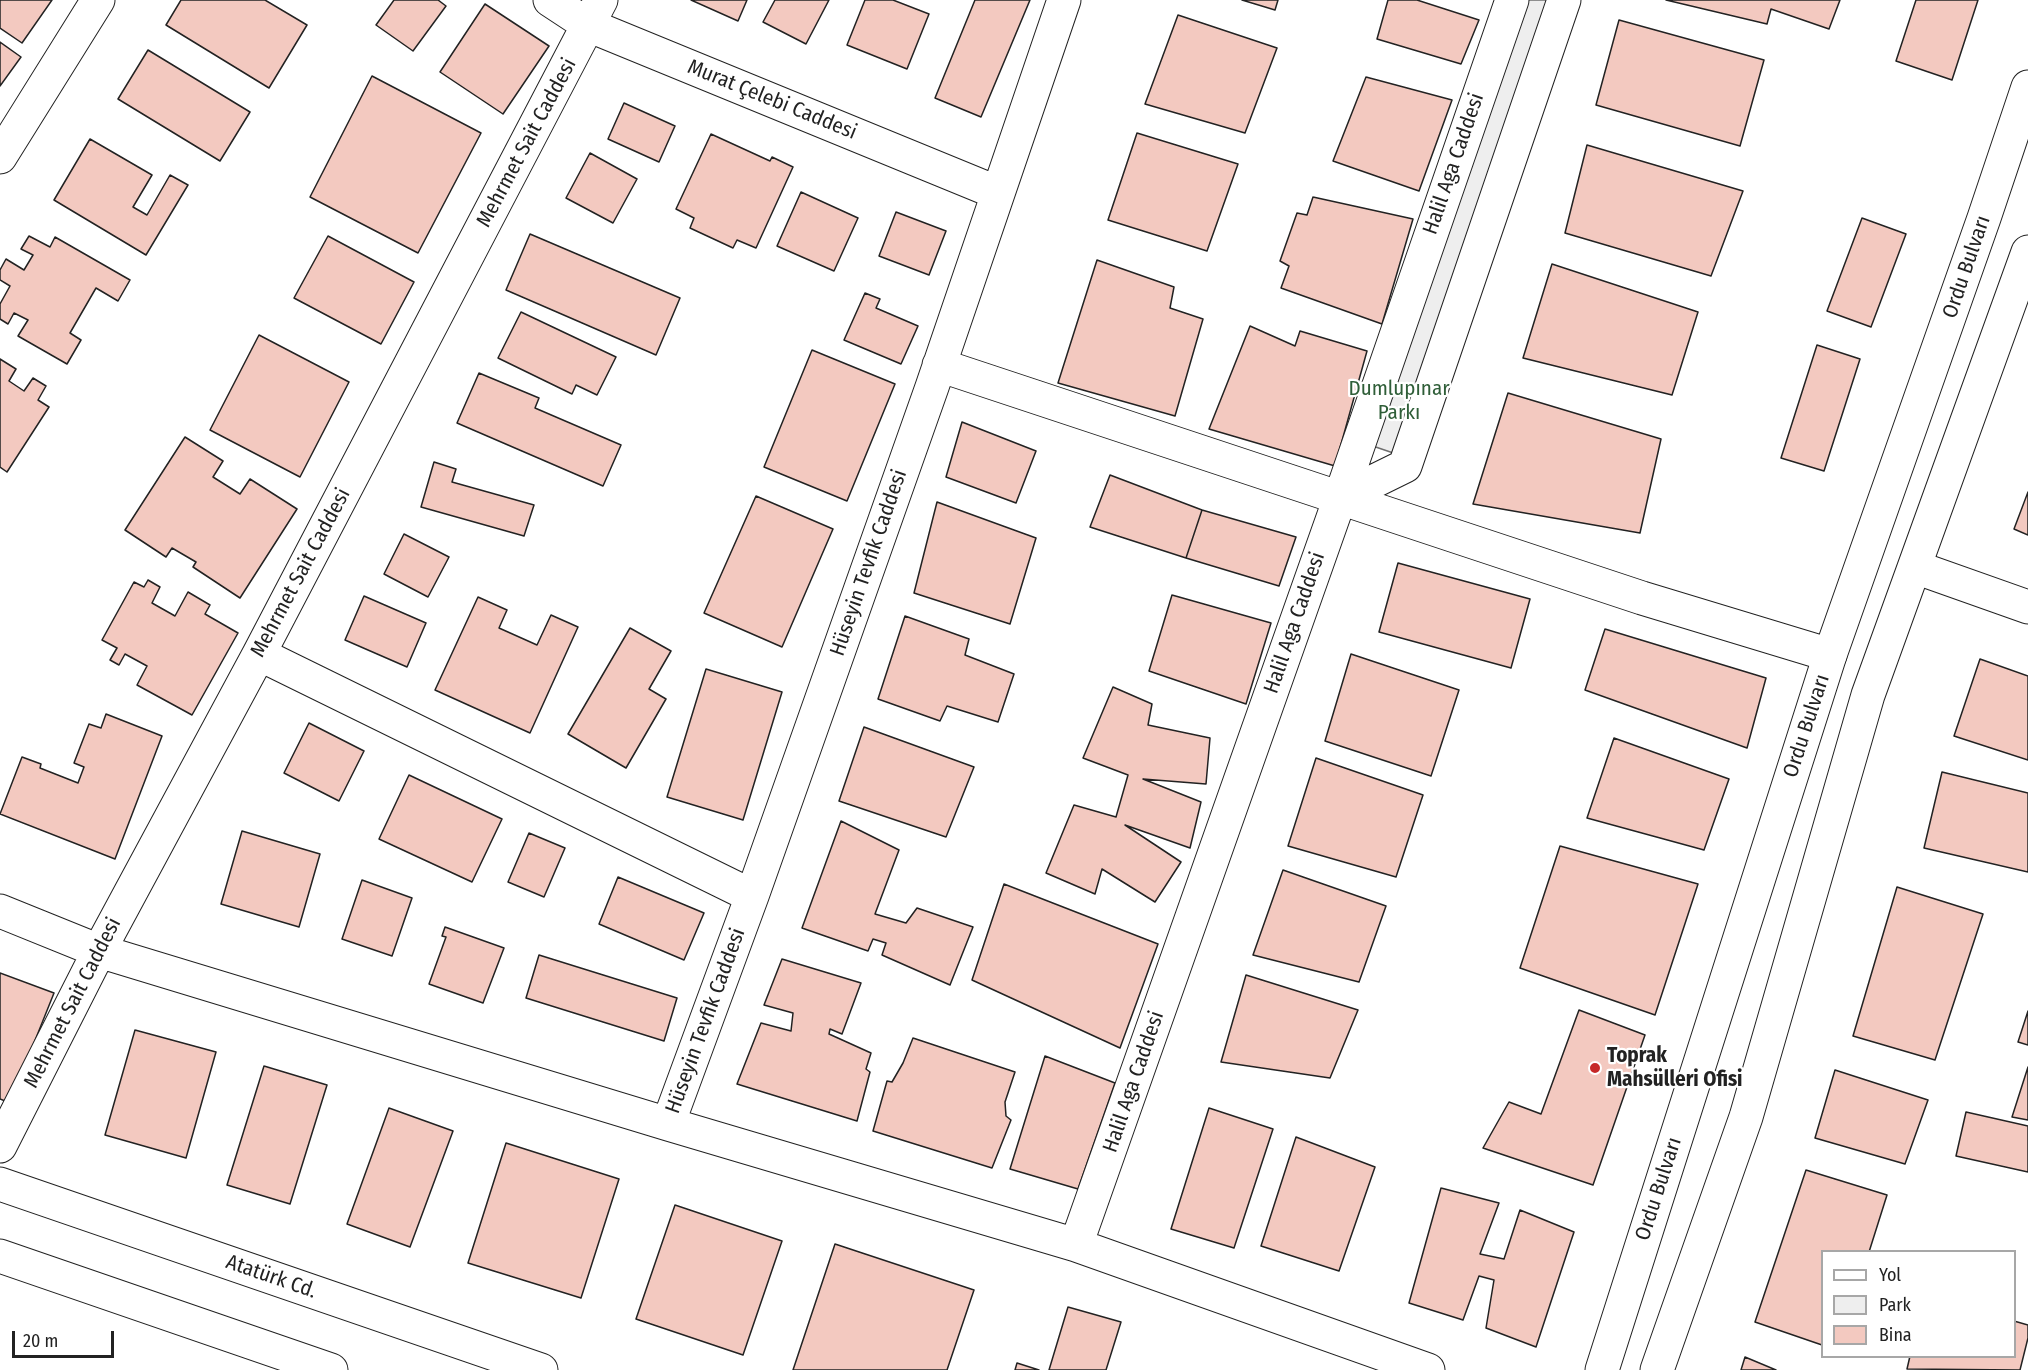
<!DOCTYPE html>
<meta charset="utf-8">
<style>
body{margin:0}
#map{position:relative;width:2028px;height:1370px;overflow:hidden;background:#fff;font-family:"Fira Sans Condensed",sans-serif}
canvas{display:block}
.legend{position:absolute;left:1821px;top:1250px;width:195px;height:108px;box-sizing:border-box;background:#fff;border:2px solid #a7a7a7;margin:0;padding:8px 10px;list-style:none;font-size:18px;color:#222}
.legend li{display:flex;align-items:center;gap:12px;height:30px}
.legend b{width:30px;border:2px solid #a7a7a7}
.scale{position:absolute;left:12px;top:1331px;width:102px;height:27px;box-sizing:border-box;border:3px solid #222;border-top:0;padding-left:8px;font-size:18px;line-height:21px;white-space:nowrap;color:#222;-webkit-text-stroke:4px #fff;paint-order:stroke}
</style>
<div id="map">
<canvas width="2028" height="1370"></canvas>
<ul class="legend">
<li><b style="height:8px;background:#fff"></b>Yol</li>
<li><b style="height:16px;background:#eee"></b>Park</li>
<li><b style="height:16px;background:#f3c9c0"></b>Bina</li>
</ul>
<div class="scale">20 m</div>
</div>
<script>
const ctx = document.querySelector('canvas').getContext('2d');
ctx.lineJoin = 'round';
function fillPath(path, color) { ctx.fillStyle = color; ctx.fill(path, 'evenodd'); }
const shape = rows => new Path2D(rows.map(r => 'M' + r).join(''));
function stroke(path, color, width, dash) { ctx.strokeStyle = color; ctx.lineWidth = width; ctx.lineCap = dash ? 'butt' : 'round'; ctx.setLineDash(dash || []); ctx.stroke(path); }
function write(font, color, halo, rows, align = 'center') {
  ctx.font = font + ' "Fira Sans Condensed",sans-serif'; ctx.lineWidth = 4.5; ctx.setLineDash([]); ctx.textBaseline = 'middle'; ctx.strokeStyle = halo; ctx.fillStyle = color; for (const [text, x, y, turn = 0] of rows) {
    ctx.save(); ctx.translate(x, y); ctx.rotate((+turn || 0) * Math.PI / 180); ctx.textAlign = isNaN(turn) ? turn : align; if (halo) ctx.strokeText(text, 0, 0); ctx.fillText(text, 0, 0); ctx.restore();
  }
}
const green = shape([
 [1512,0,1564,0,1408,458,1358,441,1512,0]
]);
fillPath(green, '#eee');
stroke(green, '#6f6f6f', 1.5);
const building = shape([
 [0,0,52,0,22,43,0,28,0,0],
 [181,0,265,0,307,25,269,88,166,25,181,0],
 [394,0,438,0,446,6,413,51,376,25,394,0],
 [691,0,747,0,738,21,691,0],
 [775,0,829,0,806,44,763,22,775,0],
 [865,0,893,0,929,14,907,69,847,45,865,0],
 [975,0,1030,0,981,117,935,98,975,0],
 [1242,0,1278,0,1275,10,1242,0],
 [1388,0,1417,0,1479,20,1461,64,1377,39,1388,0],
 [1666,0,1840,0,1829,29,1771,9,1767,24,1666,0],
 [1916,0,1978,0,1952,80,1896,61,1916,0],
 [485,4,549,46,503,114,440,72,485,4],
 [1178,15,1277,48,1245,133,1145,104,1178,15],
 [1619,20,1764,60,1740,146,1596,105,1619,20],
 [0,42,21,57,0,86,0,42],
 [148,50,250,112,220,161,118,99,148,50],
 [372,76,481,133,418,253,310,197,372,76],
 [1366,77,1452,100,1419,191,1333,161,1366,77],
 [624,103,675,126,659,162,608,139,624,103],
 [1137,133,1238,164,1207,251,1108,220,1137,133],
 [711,134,770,161,772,157,793,167,756,248,737,240,733,248,690,228,694,218,676,209,711,134],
 [90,139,152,175,133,207,147,215,170,175,188,185,146,255,54,200,90,139],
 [1587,145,1743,191,1711,276,1565,233,1587,145],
 [590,153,637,179,613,223,566,198,590,153],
 [801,192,858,218,834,271,777,246,801,192],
 [1313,197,1413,219,1382,324,1281,288,1289,266,1280,261,1297,213,1307,215,1313,197],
 [896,212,946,231,929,275,879,256,896,212],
 [1862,218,1906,234,1871,327,1827,311,1862,218],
 [530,234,680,298,656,355,506,290,530,234],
 [29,236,50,247,55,237,130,280,118,301,96,288,70,333,81,340,67,364,18,336,28,320,14,313,8,324,0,319,0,304,10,286,0,280,0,270,6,259,24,270,33,255,21,249,29,236],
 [328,236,414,282,381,344,294,298,328,236],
 [1097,260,1174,287,1170,308,1203,319,1175,416,1058,383,1097,260],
 [1552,264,1698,312,1672,395,1523,358,1552,264],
 [865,293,880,299,876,308,918,326,901,364,844,340,865,293],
 [521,312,616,357,597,395,576,385,572,394,498,358,521,312],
 [1250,326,1295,346,1300,331,1367,351,1335,466,1209,429,1250,326],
 [259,335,349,382,300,477,210,430,259,335],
 [1817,345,1860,359,1824,471,1781,458,1817,345],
 [812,350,895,384,847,501,764,467,812,350],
 [0,359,16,369,9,381,24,391,33,378,46,386,38,400,49,407,7,472,0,467,0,359],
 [479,373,539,398,535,408,621,445,603,486,457,423,479,373],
 [1508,393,1661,439,1640,533,1473,504,1508,393],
 [962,422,1036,451,1016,503,946,477,962,422],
 [185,437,223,461,213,477,240,494,250,479,297,509,240,598,193,567,196,562,172,548,166,557,125,530,185,437],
 [434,462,456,469,452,482,534,505,524,536,421,507,434,462],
 [1110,475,1202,510,1186,558,1090,527,1110,475],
 [2028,492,2028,535,2014,529,2028,492],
 [756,496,833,529,782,647,704,613,756,496],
 [937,502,1036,538,1010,624,914,593,937,502],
 [1202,510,1296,537,1279,586,1186,558,1202,510],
 [404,534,449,557,428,597,384,574,404,534],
 [1398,563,1530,599,1511,668,1379,632,1398,563],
 [148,580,160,587,152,603,175,616,188,592,210,605,205,614,238,633,192,715,137,685,147,666,125,654,119,665,110,660,117,648,102,640,134,582,144,587,148,580],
 [1172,595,1271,623,1246,704,1149,671,1172,595],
 [364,596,426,623,407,667,345,640,364,596],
 [478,597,507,610,499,628,537,645,551,615,578,627,530,733,435,690,478,597],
 [905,616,969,639,965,655,1014,674,998,722,947,706,940,721,878,699,905,616],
 [630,628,671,651,649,689,666,699,626,768,568,734,630,628],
 [1605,629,1766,678,1747,748,1585,690,1605,629],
 [1351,654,1459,690,1431,776,1325,741,1351,654],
 [1980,659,2028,676,2028,760,1954,736,1980,659],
 [706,669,782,692,743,820,667,797,706,669],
 [1113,687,1152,704,1148,725,1210,738,1206,784,1143,779,1201,802,1190,848,1125,825,1181,862,1155,902,1102,869,1095,894,1046,873,1074,805,1116,817,1128,775,1083,758,1113,687],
 [106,714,162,736,115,859,0,814,22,757,41,764,40,768,78,783,84,767,74,763,89,724,101,728,106,714],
 [309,723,364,751,339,801,284,773,309,723],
 [864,727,974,767,946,837,839,801,864,727],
 [1614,738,1729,779,1704,850,1587,818,1614,738],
 [1316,758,1423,795,1396,877,1288,846,1316,758],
 [1942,772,2028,793,2028,872,1924,848,1942,772],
 [409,775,502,819,472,882,379,839,409,775],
 [841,821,899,850,875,914,906,923,917,908,973,927,950,985,882,955,886,943,873,939,868,951,802,928,841,821],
 [242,831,320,854,299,927,221,904,242,831],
 [529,833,565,848,544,897,508,882,529,833],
 [1560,846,1698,884,1655,1015,1520,968,1560,846],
 [1283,870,1386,906,1359,982,1253,955,1283,870],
 [618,877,704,913,684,960,599,924,618,877],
 [362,880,412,898,392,956,342,939,362,880],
 [1004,884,1158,944,1120,1048,972,980,1004,884],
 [1897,887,1983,914,1935,1060,1853,1036,1897,887],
 [445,927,504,948,483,1003,429,984,446,937,442,936,445,927],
 [539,955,677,998,664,1041,526,998,539,955],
 [782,959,861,983,842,1034,830,1029,829,1034,871,1053,866,1069,870,1072,857,1121,737,1084,761,1023,791,1031,793,1013,764,1005,782,959],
 [0,973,54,993,10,1103,0,1099,0,973],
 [1246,975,1358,1010,1330,1078,1221,1062,1246,975],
 [1579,1010,1645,1035,1593,1185,1483,1148,1509,1102,1541,1114,1579,1010],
 [2028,1011,2028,1045,2018,1042,2028,1011],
 [135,1030,216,1052,186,1158,105,1135,135,1030],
 [913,1038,1015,1072,1005,1102,1006,1116,1011,1120,992,1168,873,1131,887,1081,892,1082,903,1063,913,1038],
 [1045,1056,1115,1083,1078,1189,1010,1169,1045,1056],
 [264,1066,327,1085,290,1204,227,1185,264,1066],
 [2028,1067,2028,1120,2012,1117,2028,1067],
 [1835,1070,1928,1100,1905,1164,1815,1138,1835,1070],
 [389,1108,453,1131,410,1247,347,1224,389,1108],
 [1209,1108,1273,1129,1234,1248,1171,1229,1209,1108],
 [1966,1112,2028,1126,2028,1172,1956,1156,1966,1112],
 [1296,1137,1375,1167,1339,1271,1261,1246,1296,1137],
 [506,1143,619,1179,581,1298,468,1263,506,1143],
 [1806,1170,1887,1195,1869,1252,1822,1252,1822,1345,1755,1322,1806,1170],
 [1441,1188,1499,1203,1480,1254,1504,1259,1520,1210,1574,1232,1536,1347,1486,1328,1494,1280,1479,1276,1463,1320,1409,1303,1441,1188],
 [675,1205,782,1241,743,1355,636,1319,675,1205],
 [835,1244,974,1290,947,1370,793,1370,835,1244],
 [1068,1307,1121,1322,1106,1370,1049,1370,1068,1307],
 [2014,1321,2028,1325,2028,1338,2020,1370,1907,1369,1910,1356,2014,1356,2014,1321],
 [1745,1357,1776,1370,1741,1370,1745,1357],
 [1017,1363,1039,1370,1015,1370,1017,1363]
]);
fillPath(building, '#f3c9c0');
stroke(building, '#222', 1.5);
const minor = shape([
 [550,0,588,25,998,193],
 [0,157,98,0],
 [939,365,1642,598,1830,655],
 [1340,498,1405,466,1564,0],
 [1915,567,2028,607],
 [259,654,752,896],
 [0,911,99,951,668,1124,1076,1245,1428,1370],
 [668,1124,752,896,932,387,1064,0],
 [0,1146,99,951,259,654,601,0],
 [1076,1245,1340,498,1512,0]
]);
const major = shape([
 [0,1184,541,1370],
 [0,1256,331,1370],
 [1602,1370,1830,655,1984,218,2028,87],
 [1657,1370,1746,1117,1868,695,2028,252]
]);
stroke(minor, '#222', 35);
stroke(major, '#222', 35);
stroke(minor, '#fff', 33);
stroke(major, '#fff', 33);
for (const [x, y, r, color] of [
 [1595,1068,6,"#c62828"]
]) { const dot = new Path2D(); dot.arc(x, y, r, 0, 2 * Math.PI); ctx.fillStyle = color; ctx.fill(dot); stroke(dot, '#fff', 2); }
write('21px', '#222', '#fff', [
 ["Murat Çelebi Caddesi",772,100,22],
 ["Mehrmet Sait Caddesi",527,143,-62],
 ["Halil Aga Caddesi",1454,164,-71],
 ["Ordu Bulvarı",1967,267,-71],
 ["Hüseyin Tevfik Caddesi",869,563,-71],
 ["Mehrmet Sait Caddesi",301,573,-62],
 ["Halil Aga Caddesi",1295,623,-71],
 ["Ordu Bulvarı",1807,726,-72],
 ["Mehrmet Sait Caddesi",73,1003,-63],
 ["Hüseyin Tevfik Caddesi",706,1021,-70],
 ["Halil Aga Caddesi",1134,1082,-71],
 ["Ordu Bulvarı",1659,1189,-72],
 ["Atatürk Cd.",271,1277,19]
]);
write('21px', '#2f5e38', '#fff', [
 ["Dumlupınar",1399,389],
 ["Parkı",1399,413]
]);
write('bold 21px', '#222', '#fff', [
 ["Toprak",1607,1056],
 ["Mahsülleri Ofisi",1607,1080]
], 'left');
</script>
